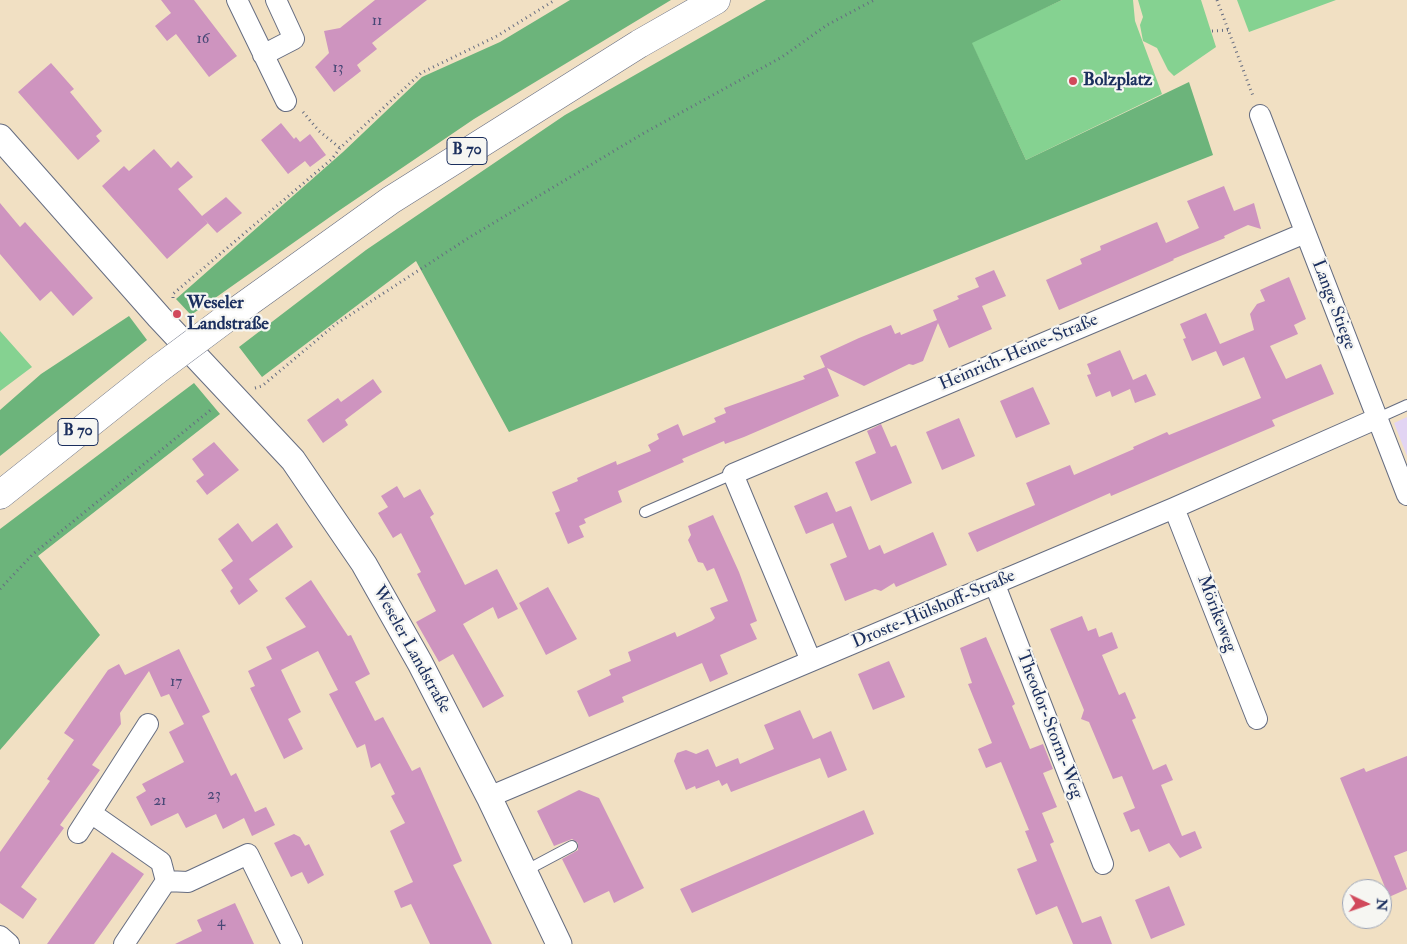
<!DOCTYPE html>
<meta charset="utf-8">
<style>
body{margin:0}
#map{position:relative;width:1407px;height:944px;overflow:hidden;background:#f1e0c3;font-family:"IM FELL Double Pica",serif}
canvas{display:block}
.north{position:absolute;left:1342px;top:879px;width:50px;height:50px;box-sizing:border-box;background:#f6f6f2;border:1px solid #9ea6b7;border-radius:50%;rotate:93deg;font-size:14px;font-weight:700;line-height:20px;text-align:center;color:#1b2f5e}
.north::after{content:'';display:block;margin:auto;width:18px;height:22px;background:#d1495b;clip-path:polygon(50% 0,100% 100%,50% 72%,0 100%)}
</style>
<div id="map">
<canvas width="1407" height="944"></canvas>
<div class="north">N</div>
</div>
<script>
const ctx = document.querySelector('canvas').getContext('2d');
ctx.lineJoin = 'round';
function fillPath(path, color) { ctx.fillStyle = color; ctx.fill(path, 'evenodd'); }
const shape = rows => new Path2D(rows.map(r => 'M' + r).join(''));
function stroke(path, color, width, dash) { ctx.strokeStyle = color; ctx.lineWidth = width; ctx.lineCap = dash ? 'butt' : 'round'; ctx.setLineDash(dash || []); ctx.stroke(path); }
function write(font, color, halo, rows, align = 'center') {
  ctx.font = font + ' "IM FELL Double Pica",serif'; ctx.lineWidth = 4.5; ctx.setLineDash([]); ctx.textBaseline = 'middle'; ctx.strokeStyle = halo; ctx.fillStyle = color; for (const [text, x, y, turn = 0] of rows) {
    ctx.save(); ctx.translate(x, y); ctx.rotate((+turn || 0) * Math.PI / 180); ctx.textAlign = isNaN(turn) ? turn : align; if (halo) ctx.strokeText(text, 0, 0); ctx.fillText(text, 0, 0); ctx.restore();
  }
}
fillPath(shape([
 [1407,417,1407,456,1394,423]
]), '#e2d4f3');
fillPath(shape([
 [1062,0,1133,0,1135,21,1162,94,1026,160,971,42],
 [1138,0,1201,0,1216,47,1174,76,1168,70,1157,48,1143,41,1140,25,1143,17],
 [1237,0,1336,0,1249,32],
 [0,331,32,367,0,391]
]), '#85d291');
fillPath(shape([
 [570,0,671,0,474,119,337,212,191,315,176,299,343,152,422,77,500,42],
 [766,0,1062,0,972,43,1026,160,1189,82,1213,155,509,432,416,261,262,377,239,347,366,250,565,115],
 [129,316,147,340,0,456,0,410,41,374],
 [194,383,220,414,38,556,100,635,0,750,0,529]
]), '#6cb47b');
fillPath(shape([
 [161,0,194,0,237,56,209,77,176,34,167,41,155,26,171,13],
 [375,0,427,0,372,43,377,49,357,65,361,71,334,92,315,67,329,53,324,31,340,28],
 [51,63,74,89,70,92,102,131,96,136,100,141,78,160,18,92],
 [281,123,294,139,296,137,300,142,310,134,326,155,310,167,305,161,288,174,261,140],
 [154,149,171,168,178,161,193,177,178,189,202,216,226,197,242,213,217,233,203,218,208,223,167,259,102,186,124,166,129,171],
 [1224,186,1234,211,1254,203,1261,229,1248,225,1224,236,1225,238,1173,259,1174,260,1059,310,1046,280,1082,264,1080,259,1101,250,1100,246,1157,222,1166,243,1199,228,1187,201],
 [0,203,20,227,25,222,93,298,73,316,51,291,40,301,0,254],
 [994,270,1006,296,982,306,992,329,949,348,938,323,923,361,913,365,909,364,864,386,827,368,839,396,744,437,725,444,724,441,682,459,684,462,618,491,622,502,584,519,586,523,579,526,584,537,568,544,555,513,560,511,552,492,578,481,577,478,616,461,617,465,651,451,648,445,659,439,657,434,678,424,683,436,716,422,714,418,726,413,724,408,805,379,803,376,825,367,820,356,859,338,891,325,895,334,900,332,901,335,937,320,933,310,959,299,957,296,979,287,975,278],
 [1289,277,1306,319,1294,325,1298,334,1270,346,1286,379,1321,364,1334,394,1272,420,1275,426,1111,496,1110,493,977,552,968,533,1035,505,1026,483,1070,465,1074,475,1134,449,1133,447,1167,432,1169,435,1261,398,1244,357,1223,366,1216,351,1192,361,1183,339,1186,338,1180,324,1206,313,1220,344,1254,330,1250,314,1257,304,1265,301,1260,290],
 [1120,350,1133,380,1146,374,1156,395,1135,403,1130,389,1112,397,1110,391,1096,397,1087,375,1091,374,1087,364],
 [373,379,382,392,345,420,348,425,323,443,307,420,338,398,341,402],
 [1033,387,1050,424,1016,438,1000,401],
 [959,418,975,456,942,470,926,432],
 [881,424,891,447,896,445,912,483,871,501,855,462,876,453,867,431],
 [214,442,239,470,207,495,196,481,204,475,192,459],
 [397,486,404,498,420,489,434,514,430,517,465,585,497,569,518,609,498,619,493,607,463,624,504,696,483,708,453,654,439,662,416,622,436,611,417,574,421,572,401,533,393,538,378,513,388,507,381,496],
 [827,492,836,512,851,506,869,550,880,545,884,554,933,532,947,565,896,587,894,583,881,591,875,589,845,601,830,564,847,557,833,523,806,534,794,506],
 [713,515,739,572,757,621,750,624,757,639,720,655,728,674,710,682,702,663,622,697,624,702,589,717,577,691,611,675,609,670,631,661,628,652,675,632,677,637,712,621,715,618,710,608,728,601,714,568,707,571,703,563,698,562,688,540,691,535,688,526],
 [238,523,252,542,277,523,293,547,249,579,258,591,239,605,230,591,233,588,221,570,233,561,218,539],
 [311,580,348,636,351,635,370,674,355,682,375,721,383,717,412,771,420,767,462,861,453,865,492,944,430,944,411,904,401,908,394,891,413,882,390,831,405,823,391,796,395,794,380,763,371,768,365,744,357,748,329,694,338,690,318,651,281,670,301,712,288,719,303,749,284,759,250,688,255,686,248,671,272,659,266,647,306,627,285,598],
 [548,587,577,639,546,655,519,603],
 [1082,616,1088,631,1096,628,1099,637,1112,632,1118,648,1102,655,1119,695,1125,692,1136,718,1132,720,1153,770,1166,764,1173,780,1161,785,1182,836,1195,831,1202,848,1180,858,1169,843,1149,852,1139,829,1131,832,1123,813,1135,808,1122,776,1113,779,1089,722,1081,719,1084,710,1050,629],
 [986,637,1015,704,1012,706,1030,749,1043,744,1053,769,1043,773,1057,807,1042,813,1054,842,1050,844,1082,923,1101,916,1112,944,1073,944,1057,906,1036,915,1017,869,1037,861,1025,831,1029,830,1001,762,986,768,978,749,992,743,968,684,972,683,960,648],
 [179,649,210,712,202,716,231,776,236,773,255,812,266,807,275,825,252,836,244,818,223,829,216,814,186,828,178,813,151,826,136,797,146,791,142,784,184,762,169,732,184,724,169,694,161,697,149,671,120,713,121,724,92,765,100,770,60,825,64,828,21,887,37,899,23,919,0,903,0,852,50,781,47,779,74,740,64,733,108,670,119,664,125,675],
 [889,661,905,697,873,710,858,674],
 [800,710,813,739,831,731,847,770,828,778,820,758,731,792,727,783,722,786,719,780,696,789,695,786,686,790,674,761,677,753,686,750,696,754,708,749,716,767,738,758,740,764,774,749,764,725],
 [1407,756,1407,851,1394,856,1407,889,1389,897,1340,778,1364,768,1366,772],
 [579,790,599,798,644,888,614,903,609,891,584,903,562,859,578,850,578,843,572,839,554,846,537,811],
 [864,810,874,834,692,913,680,889],
 [294,834,300,837,305,846,309,844,324,875,308,884,302,872,291,877,274,843],
 [112,852,144,874,94,944,47,944],
 [1169,886,1185,925,1151,939,1135,900],
 [235,903,254,944,175,944,202,931,197,920]
]), '#ce94bf');
const service = shape([
 [1378,418,1407,405],
 [645,512,733,474],
 [525,871,572,846]
]);
const minor = shape([
 [237,0,286,101],
 [263,55,294,39,276,0],
 [1260,115,1407,495],
 [1174,508,1257,719],
 [995,585,1103,864],
 [811,661,733,474,1305,233],
 [489,797,1174,508,1378,418],
 [91,813,161,862,166,881],
 [78,833,148,724],
 [0,936,9,944],
 [124,944,166,881,188,882,248,854,292,944]
]);
const tertiary = shape([
 [0,137,159,317,293,460,364,564,420,663,489,797,559,944]
]);
const primary = shape([
 [228,317,391,200,639,44,716,0],
 [0,495,157,370]
]);
stroke(service, '#666d81', 12);
stroke(minor, '#666d81', 22);
stroke(tertiary, '#666d81', 27);
stroke(primary, '#666d81', 29);
stroke(shape([
 [1217,0,1253,96],
 [1212,31,1229,30],
 [303,112,319,131,340,148],
 [173,298,173,294,332,159,340,148,421,73,497,36,555,0],
 [255,388,262,386,336,324,470,237,644,133,782,57,827,25,874,0],
 [0,589,33,554,213,408]
]), '#666d81', 3, [1, 4]);
stroke(service, '#fff', 10);
stroke(minor, '#fff', 20);
stroke(tertiary, '#fff', 25);
stroke(primary, '#fff', 28);
const primaryBridge = shape([
 [157,370,228,317]
]);
stroke(primaryBridge, '#666d81', 29, []);
stroke(primaryBridge, '#fff', 28);
for (const [x, y, r, color] of [
 [1073,81,5,"#d1495b"],
 [177,314,5,"#d1495b"]
]) { const dot = new Path2D(); dot.arc(x, y, r, 0, 2 * Math.PI); ctx.fillStyle = color; ctx.fill(dot); stroke(dot, '#f6f6f2', 2); }
write('15px', '#484876', null, [
 ["11",377,22],
 ["16",203,40],
 ["13",338,69],
 ["17",176,683],
 ["23",214,796],
 ["21",160,802],
 ["4",221,923]
]);
for (const [x, y, w] of [
 [467,151,40],
 [78,432,40]
]) { const box = new Path2D(); box.roundRect(x - w / 2, y - 13.5, w, 27, 4); ctx.fillStyle = '#f6f6f2'; ctx.fill(box); stroke(box, '#1b2f5e', 1); }
write('bold 16px', '#1b2f5e', null, [
 ["B 70",467,151],
 ["B 70",78,432]
]);
write('bold 18px', '#1b2f5e', '#f6f6f2', [
 ["Bolzplatz",1083,81],
 ["Weseler",187,304],
 ["Landstraße",187,325]
], 'left');
write('18px', '#1b2f5e', '#f6f6f2', [
 ["Lange Stiege",1333,305,69],
 ["Heinrich-Heine-Straße",1019,353,-23],
 ["Droste-Hülshoff-Straße",934,610,-23],
 ["Mörikeweg",1216,614,69],
 ["Weseler Landstraße",411,650,61],
 ["Theodor-Storm-Weg",1049,725,69]
]);
</script>
